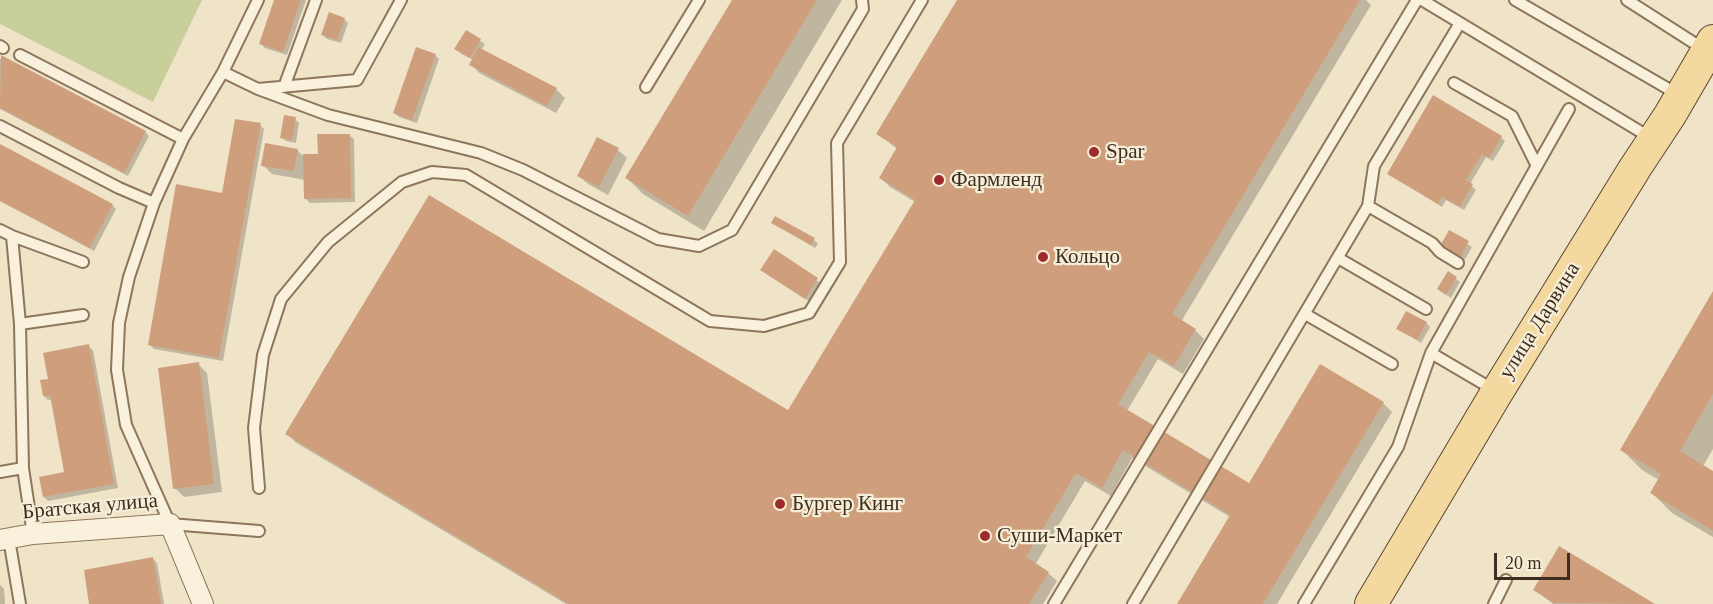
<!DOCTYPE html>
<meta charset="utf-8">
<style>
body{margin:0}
#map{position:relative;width:1713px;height:604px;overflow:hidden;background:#f0e4c8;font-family:"Times New Roman",serif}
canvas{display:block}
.scale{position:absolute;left:1494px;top:553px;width:76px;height:27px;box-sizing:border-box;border:3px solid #3d2e20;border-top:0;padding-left:8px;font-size:18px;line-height:21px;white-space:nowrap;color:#3d2e20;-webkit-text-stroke:4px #f7eed8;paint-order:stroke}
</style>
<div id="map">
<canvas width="1713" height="604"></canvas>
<div class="scale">20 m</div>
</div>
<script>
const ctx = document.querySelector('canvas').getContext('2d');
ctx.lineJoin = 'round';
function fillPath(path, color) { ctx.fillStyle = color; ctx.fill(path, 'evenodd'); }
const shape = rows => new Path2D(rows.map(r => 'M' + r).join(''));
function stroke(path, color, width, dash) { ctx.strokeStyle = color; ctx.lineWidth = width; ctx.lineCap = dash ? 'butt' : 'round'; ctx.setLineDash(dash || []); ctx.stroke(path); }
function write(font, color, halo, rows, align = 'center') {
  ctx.font = font + ' "Times New Roman",serif'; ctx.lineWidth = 4.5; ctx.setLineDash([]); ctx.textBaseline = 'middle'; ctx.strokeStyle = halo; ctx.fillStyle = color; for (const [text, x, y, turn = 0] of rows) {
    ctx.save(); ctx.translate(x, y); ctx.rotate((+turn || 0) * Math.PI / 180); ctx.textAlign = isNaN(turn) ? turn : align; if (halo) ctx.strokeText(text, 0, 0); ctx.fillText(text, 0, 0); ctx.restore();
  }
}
fillPath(shape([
 [0,0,202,0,153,102,0,24]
]), '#c9cf9b');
fillPath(shape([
 [276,0,306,0,287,55,265,48,261,44],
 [734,0,842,0,704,231,643,194,627,178],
 [959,0,1366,0,1371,5,1181,322,1195,330,1204,339,1183,374,1158,359,1127,411,1249,485,1383,403,1392,412,1277,604,1178,604,1230,517,1132,458,1111,496,1085,481,1035,565,1048,573,1057,581,1043,604,566,604,295,442,287,433,789,412,915,202,890,187,881,178,897,149,878,134],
 [344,19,348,23,341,43,327,39,323,35],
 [466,32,485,44,481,50,556,89,565,98,556,113,479,73,471,64,473,60,460,53],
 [435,55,439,59,417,123,399,117,394,113],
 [2,57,145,132,149,136,128,176,0,109,0,60],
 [295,119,299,123,296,143,286,141,281,137],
 [260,125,264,129,223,361,154,349,150,345,223,194],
 [349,135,354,139,355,202,310,203,305,198,305,180,272,174,263,165,297,150,304,157,319,155],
 [1501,137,1505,141,1493,161,1486,157,1470,184,1476,190,1464,210,1446,200,1442,207,1389,174],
 [0,146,112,205,116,209,94,251,0,201],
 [618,150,627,158,608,195,588,184,579,176],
 [773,223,814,240,818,244,815,248],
 [1450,232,1472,247,1464,261,1446,250],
 [774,251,822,284,810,302,762,270],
 [1448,273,1460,282,1451,298,1439,289],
 [1713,294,1713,449,1703,466,1713,472,1713,537,1672,513,1652,493,1659,480,1642,470,1622,450],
 [1426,323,1430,327,1421,343,1398,328],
 [88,346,93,350,118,488,48,501,44,497,66,474,52,399,48,400,44,396,49,380],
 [198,364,207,373,222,492,184,497,175,488],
 [1560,548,1652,604,1553,604,1535,590],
 [153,559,157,563,164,604,91,604],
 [0,585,4,589,5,604,0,604]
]), '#0003');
fillPath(shape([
 [274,0,301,0,283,52,259,44],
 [732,0,817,0,688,216,625,178],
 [957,0,1360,0,1172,314,1196,329,1174,366,1149,352,1118,404,1249,483,1320,364,1384,402,1263,604,1177,604,1230,515,1123,450,1102,488,1076,473,1026,557,1049,572,1029,604,569,604,285,434,429,195,788,410,915,200,879,178,897,147,876,134],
 [329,12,345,18,337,40,321,35],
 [466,30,481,39,470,58,454,49],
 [416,47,436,54,412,120,393,113],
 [478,47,557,88,547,106,469,65],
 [1,55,146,131,124,173,0,108],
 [1433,95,1502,136,1489,158,1482,154,1466,180,1473,184,1460,207,1442,197,1438,204,1387,174],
 [284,115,296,117,292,140,280,138],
 [235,119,261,123,219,358,148,345,176,184,222,193],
 [317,134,350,134,351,198,304,199,303,154,318,154],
 [597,137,619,148,599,187,577,176],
 [265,143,298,149,294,171,261,166],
 [0,144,113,204,90,248,0,201],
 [775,216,815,238,811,245,771,223],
 [1449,230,1469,241,1460,258,1440,246],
 [774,249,818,278,805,299,760,270],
 [1448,271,1457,277,1446,295,1437,289],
 [1713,291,1713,394,1680,451,1713,471,1713,531,1650,493,1661,474,1620,450],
 [1406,311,1427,322,1417,340,1396,329],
 [89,344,114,484,43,497,39,477,64,472,50,395,43,396,40,380,48,379,43,353],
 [199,362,214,484,173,489,158,368],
 [1559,546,1655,604,1554,603,1533,590],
 [153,557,161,604,89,604,84,570]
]), '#cf9f7d');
const service = shape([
 [258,0,223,72,183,139,154,203,129,277,119,323,117,370,126,425,170,524,259,531],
 [1422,0,1651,138],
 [1515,0,1679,95],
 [1627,0,1705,50],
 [0,46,3,48],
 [20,55,183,139],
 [223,72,258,89,357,80,401,0],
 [1454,83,1512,116,1537,166],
 [284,87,316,0],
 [646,87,699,0],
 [258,89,328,115,481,153,523,170,658,239,699,246,732,230,863,9,862,0],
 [0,126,119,188,154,203],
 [1368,206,1432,243,1440,252,1458,263],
 [0,230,12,236,20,324,23,468],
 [12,236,83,262],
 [1338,258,1426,309],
 [1305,314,1392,364],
 [20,324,83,315],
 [1431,353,1569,109],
 [0,472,23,468,33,534],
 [259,488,254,428,263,355,281,299,328,242,402,182,432,172,466,175,710,321,764,326,809,313,840,262,837,143,922,0],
 [9,539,20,604],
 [1054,604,1417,0],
 [1133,604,1368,206,1374,166,1460,23],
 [1304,604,1398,447,1431,353,1494,390],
 [1494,604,1506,580]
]);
const minor = shape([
 [0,540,33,534,170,524,203,604]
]);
const primary = shape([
 [1371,604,1497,392,1635,168,1670,115,1713,41]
]);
stroke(service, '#8d765c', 14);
stroke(minor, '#8d765c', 22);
stroke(primary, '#5b4430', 34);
stroke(service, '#faf1dc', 10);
stroke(minor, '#faf1dc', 20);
stroke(primary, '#f3d9a0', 32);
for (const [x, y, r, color] of [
 [1094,152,6,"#9e2a2b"],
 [939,180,6,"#9e2a2b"],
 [1043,257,6,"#9e2a2b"],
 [780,504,6,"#9e2a2b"],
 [985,536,6,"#9e2a2b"]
]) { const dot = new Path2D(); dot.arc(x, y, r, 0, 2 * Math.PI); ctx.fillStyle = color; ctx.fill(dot); stroke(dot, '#f7eed8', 2); }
write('21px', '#3d2e20', '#f7eed8', [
 ["Spar",1106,152],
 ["Фармленд",951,180],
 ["Кольцо",1055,257],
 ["Бургер Кинг",792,504],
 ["Суши-Маркет",997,536]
], 'left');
write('21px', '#3d2e20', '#f7eed8', [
 ["улица Дарвина",1540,321,-58],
 ["Братская улица",90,507,-5]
]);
</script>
